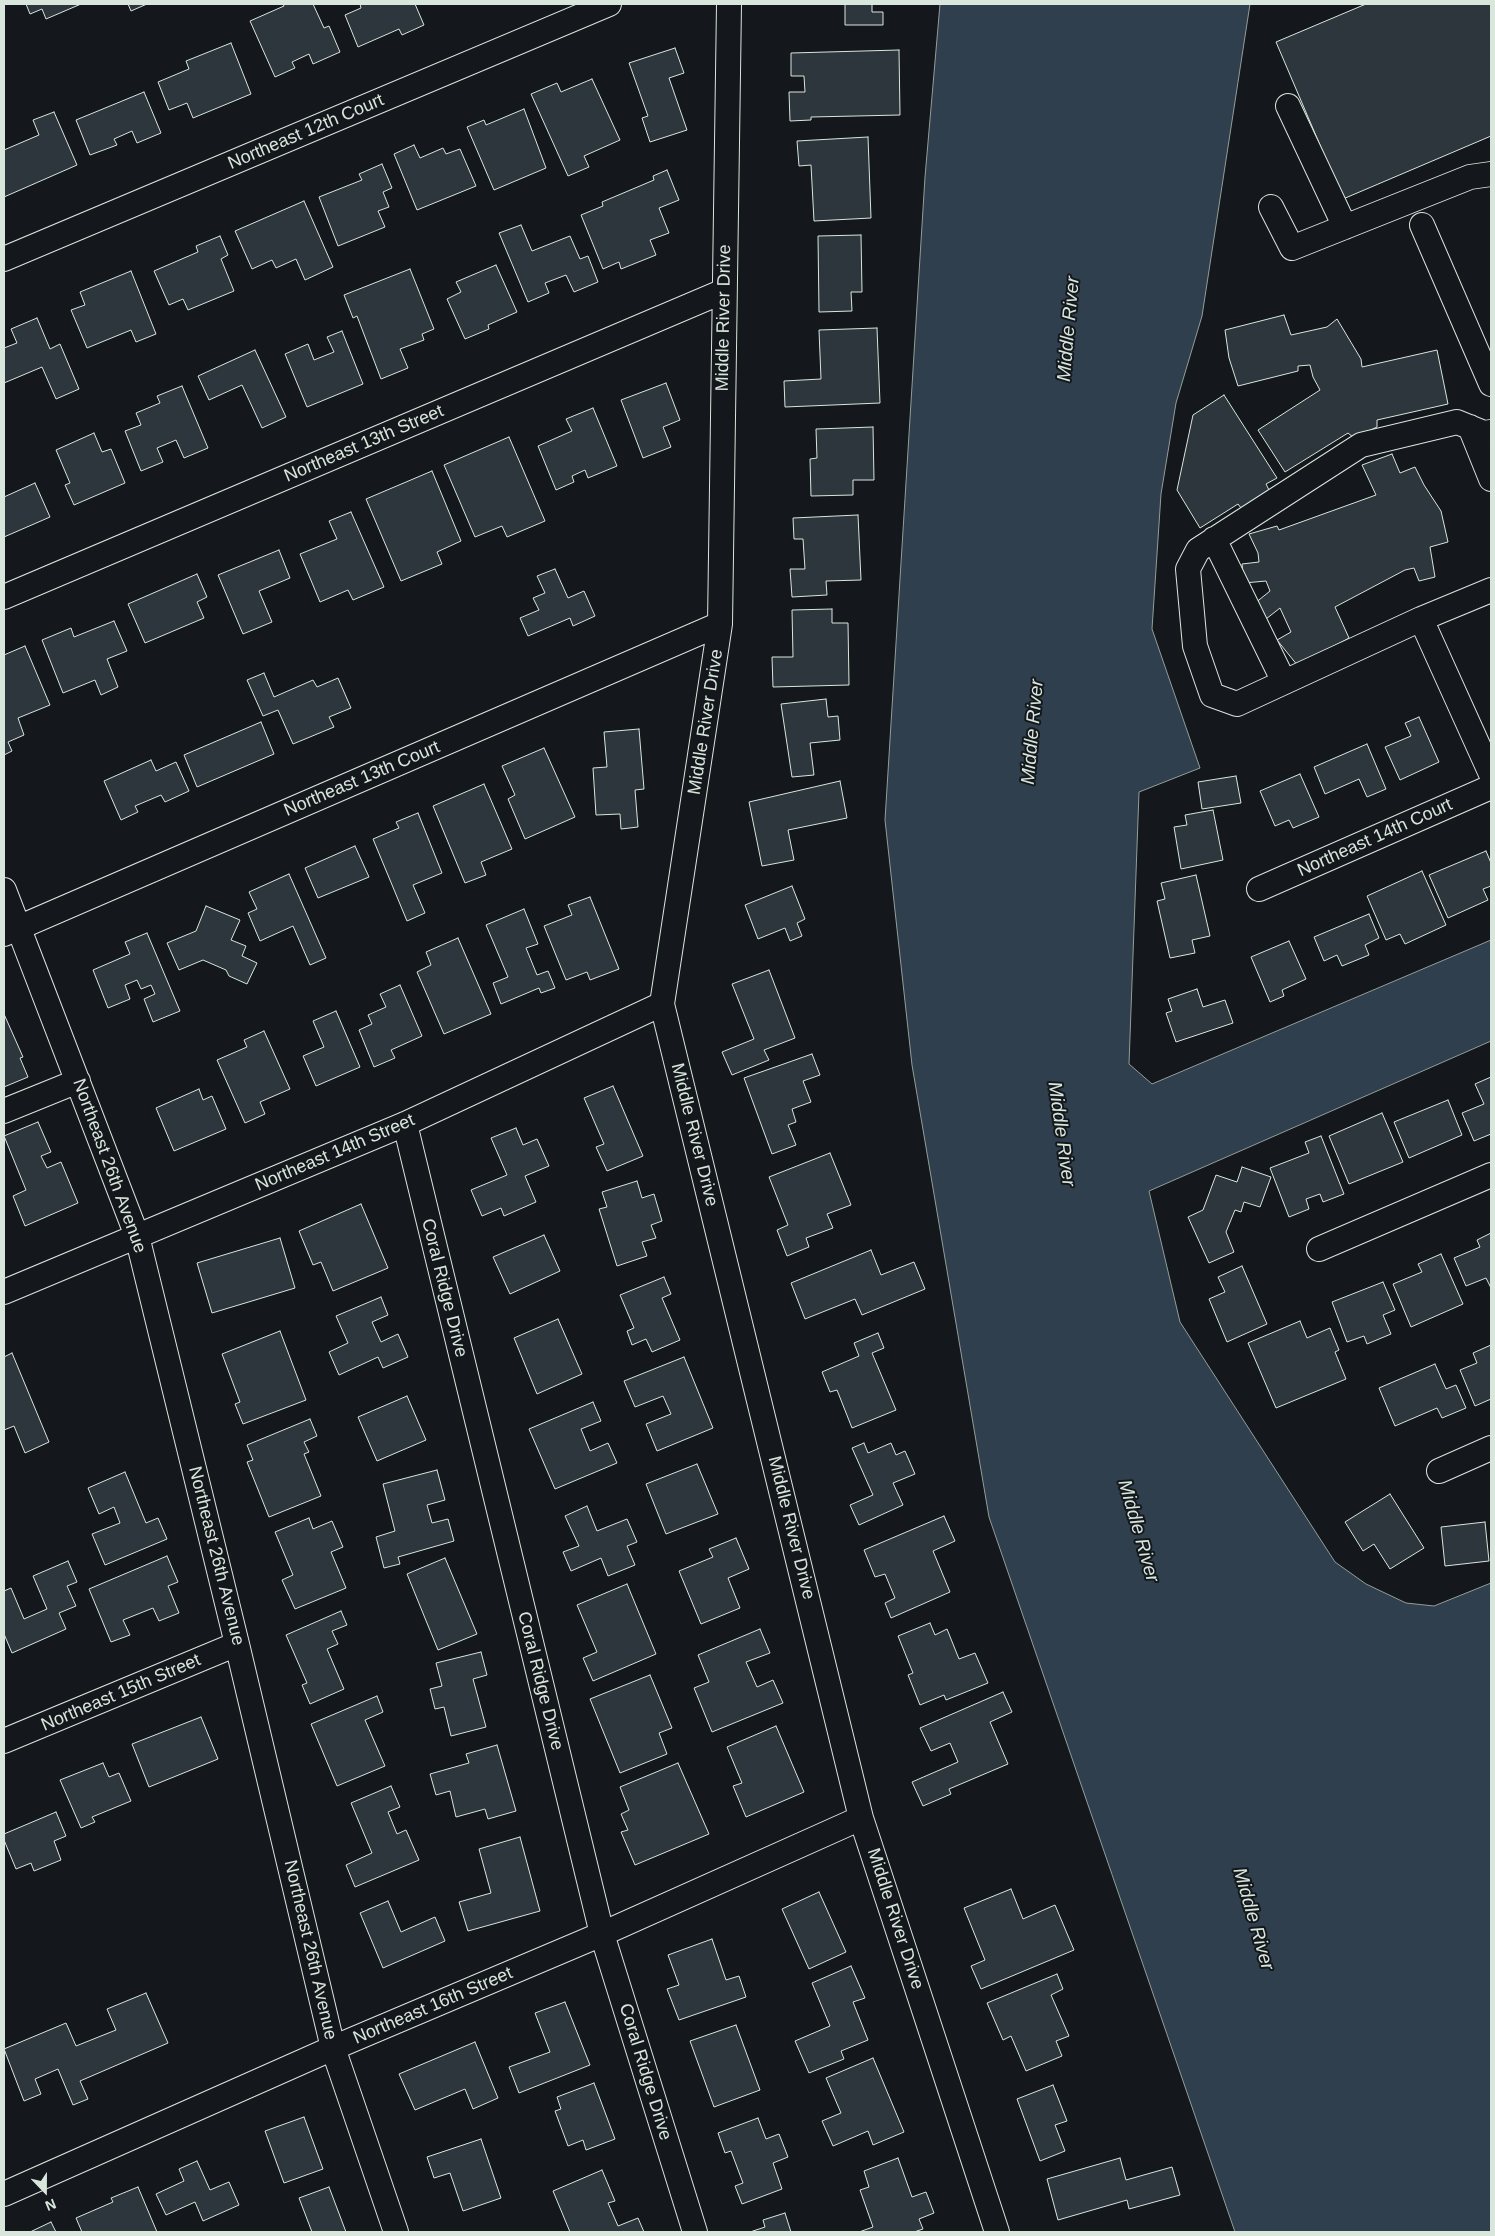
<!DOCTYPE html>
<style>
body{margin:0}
#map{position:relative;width:1495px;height:2236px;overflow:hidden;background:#14181c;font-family:Arial,sans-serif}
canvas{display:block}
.frame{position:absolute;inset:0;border:5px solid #d8e6dc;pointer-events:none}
.north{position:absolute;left:20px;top:2166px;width:50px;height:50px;-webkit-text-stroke:4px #14181c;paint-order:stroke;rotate:158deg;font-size:14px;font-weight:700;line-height:20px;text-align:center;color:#d8e6dc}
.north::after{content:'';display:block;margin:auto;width:18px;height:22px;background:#d8e6dc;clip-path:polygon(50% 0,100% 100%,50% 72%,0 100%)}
</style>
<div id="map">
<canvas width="1495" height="2236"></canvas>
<div class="frame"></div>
<div class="north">N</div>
</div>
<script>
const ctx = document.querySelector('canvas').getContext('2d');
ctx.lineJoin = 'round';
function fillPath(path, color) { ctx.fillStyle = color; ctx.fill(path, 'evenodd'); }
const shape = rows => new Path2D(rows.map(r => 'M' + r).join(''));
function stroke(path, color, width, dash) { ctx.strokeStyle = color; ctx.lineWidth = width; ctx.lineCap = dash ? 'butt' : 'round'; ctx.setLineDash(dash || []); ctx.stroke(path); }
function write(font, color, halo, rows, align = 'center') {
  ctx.font = font + ' Arial,sans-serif'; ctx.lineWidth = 4; ctx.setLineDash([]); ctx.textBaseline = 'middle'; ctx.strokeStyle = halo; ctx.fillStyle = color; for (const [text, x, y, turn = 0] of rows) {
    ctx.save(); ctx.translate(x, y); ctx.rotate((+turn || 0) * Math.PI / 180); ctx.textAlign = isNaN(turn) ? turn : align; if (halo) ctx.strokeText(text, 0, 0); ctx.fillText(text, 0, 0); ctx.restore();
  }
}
const water = shape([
 [940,4,1250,4,1202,316,1176,403,1161,494,1152,629,1200,768,1139,792,1129,1064,1152,1084,1491,940,1491,1041,1149,1191,1180,1322,1335,1562,1366,1584,1406,1603,1434,1606,1491,1583,1491,2232,1235,2232,989,1517,912,1065,885,820,925,177,940,4]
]);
fillPath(water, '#2f3f4d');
stroke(water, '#939e99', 1);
const building = shape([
 [26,4,81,4,46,19,42,9,30,14,26,4],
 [128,4,147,4,131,11,128,4],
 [283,4,313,4,324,28,329,26,340,52,313,64,309,54,292,62,295,68,275,77,250,21,284,6,283,4],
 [360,4,415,4,424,25,402,35,399,29,358,47,345,15,361,8,360,4],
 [845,4,872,4,872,12,883,12,883,25,845,25,845,4],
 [1366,4,1491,4,1491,136,1343,199,1276,42,1366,4],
 [231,43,251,94,193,118,187,103,169,110,158,82,189,69,186,61,231,43],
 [675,48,684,73,669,78,687,130,650,142,642,118,648,116,629,63,675,48],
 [899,50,900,115,811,117,811,120,790,121,789,92,805,92,804,76,791,76,791,53,899,50],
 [592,79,620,140,584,156,589,167,568,176,531,94,557,83,561,92,592,79],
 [144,92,161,133,137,143,132,131,114,139,117,145,90,155,76,120,144,92],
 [524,109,546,168,494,190,467,127,484,120,486,125,524,109],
 [54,112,77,165,4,197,4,150,39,135,33,120,54,112],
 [868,137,871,218,814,221,811,165,799,166,797,141,868,137],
 [414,145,420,158,443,148,446,154,460,149,476,186,417,210,394,154,414,145],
 [382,164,392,188,383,192,389,207,378,211,385,227,338,246,319,197,362,180,359,174,382,164],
 [667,170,679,200,659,208,669,233,650,240,656,255,621,269,619,262,603,269,581,215,603,206,602,202,654,180,653,176,667,170],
 [304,201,333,267,305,280,296,259,276,268,272,260,252,269,235,231,304,201],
 [521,225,532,251,570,236,580,259,588,256,598,282,574,292,566,275,545,283,549,293,528,302,499,233,521,225],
 [861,235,862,292,851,292,852,311,819,312,818,236,861,235],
 [220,236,228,255,221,259,234,291,188,310,183,299,169,305,154,271,198,252,196,246,220,236],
 [496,265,517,312,488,325,489,329,465,339,447,299,461,292,456,282,496,265],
 [410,269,434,329,422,334,424,340,400,349,408,368,381,379,357,316,353,318,344,295,410,269],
 [131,271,156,334,136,342,131,330,87,348,71,310,85,305,80,292,131,271],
 [1284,315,1291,335,1327,327,1337,319,1361,359,1362,367,1437,350,1448,404,1377,420,1377,427,1354,438,1348,433,1285,472,1258,430,1320,390,1313,377,1310,365,1298,366,1298,371,1238,386,1229,358,1225,330,1284,315],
 [37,318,50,349,60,344,79,389,56,399,42,367,4,383,4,348,17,343,11,329,37,318],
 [877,328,880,403,785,407,784,381,821,379,819,330,877,328],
 [342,331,363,384,307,407,285,354,308,344,314,360,334,352,327,337,342,331],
 [255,350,286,417,262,428,242,385,209,400,198,376,255,350],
 [666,383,680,420,663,427,671,447,643,458,621,400,666,383],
 [182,386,208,448,184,458,176,440,157,448,163,462,141,471,125,431,141,425,136,413,160,403,157,396,182,386],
 [1224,395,1277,478,1266,484,1269,490,1241,508,1238,504,1200,528,1177,490,1193,415,1224,395],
 [593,408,617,466,588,478,585,470,572,476,574,482,556,490,538,446,572,431,566,419,593,408],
 [873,427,874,480,853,480,853,495,811,496,810,459,817,458,816,429,873,427],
 [94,433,102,452,111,449,125,483,74,505,65,485,70,483,56,450,94,433],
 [509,437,545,521,507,537,502,526,475,537,444,465,509,437],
 [1392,454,1400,473,1415,467,1424,485,1441,511,1448,542,1430,547,1435,577,1419,581,1414,568,1405,570,1335,607,1349,638,1298,666,1277,640,1291,632,1280,608,1266,619,1254,604,1270,591,1266,581,1244,583,1242,564,1259,562,1258,553,1249,534,1277,526,1279,530,1376,495,1362,465,1392,454],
 [432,471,461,541,437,552,442,564,401,581,366,499,432,471],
 [35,483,50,517,4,537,4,497,35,483],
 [351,512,384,587,353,600,348,590,320,602,300,554,337,539,329,521,351,512],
 [858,515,861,580,826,581,827,595,792,597,790,569,805,569,803,539,794,539,793,518,858,515],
 [279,550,290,578,259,591,272,622,243,634,218,575,279,550],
 [555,569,568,598,584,591,595,616,573,626,570,618,528,636,520,618,539,610,533,598,545,593,537,576,555,569],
 [197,574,207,597,197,602,204,618,145,643,128,604,197,574],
 [832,609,832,623,848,623,849,685,773,687,772,657,793,657,792,610,832,609],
 [114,621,127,651,107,659,118,687,101,695,95,680,63,693,42,640,71,628,74,637,114,621],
 [25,646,50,705,18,718,24,735,8,742,12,751,4,755,4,655,25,646],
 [264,673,274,697,313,680,317,687,338,678,351,708,329,717,334,727,293,744,278,710,263,716,247,680,264,673],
 [826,699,828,717,838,716,840,740,810,743,814,775,792,777,781,704,826,699],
 [1419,717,1439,762,1400,780,1385,747,1411,736,1405,723,1419,717],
 [261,722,274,754,197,787,184,755,261,722],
 [639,729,644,789,635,790,638,827,621,829,620,814,596,815,593,768,607,767,604,732,639,729],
 [1367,744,1386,789,1367,797,1359,779,1325,794,1314,767,1367,744],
 [544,748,575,817,525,839,508,799,515,795,502,766,544,748],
 [151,760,156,771,176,762,189,791,165,802,161,795,135,806,138,812,121,820,104,781,151,760],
 [1300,774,1319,817,1293,828,1289,820,1275,826,1260,791,1300,774],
 [1236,776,1241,803,1202,809,1198,782,1236,776],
 [840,781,847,818,788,830,794,860,762,866,749,802,840,781],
 [484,784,512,849,481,862,486,875,465,883,433,806,484,784],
 [1213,810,1223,860,1181,869,1174,827,1187,825,1185,815,1213,810],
 [418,813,442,873,413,885,425,913,407,921,373,839,399,828,396,822,418,813],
 [355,846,369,877,318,898,305,868,355,846],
 [1486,851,1491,863,1491,886,1483,889,1488,900,1448,918,1429,875,1486,851],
 [1422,871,1446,925,1405,944,1400,934,1386,940,1367,896,1422,871],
 [289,874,326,958,310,965,293,926,260,941,248,913,257,909,249,892,289,874],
 [1196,875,1210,936,1192,940,1195,953,1170,958,1157,901,1165,899,1161,883,1196,875],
 [792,886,805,919,797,923,802,936,790,941,785,928,758,939,745,905,792,886],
 [590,897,619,969,590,980,587,972,566,980,544,926,572,915,568,905,590,897],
 [206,906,240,920,231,940,246,946,242,956,257,963,247,984,229,976,226,970,203,960,179,970,167,943,196,931,206,906],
 [524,909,538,944,526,948,537,975,548,971,555,988,541,993,539,988,501,1004,493,983,508,977,486,925,524,909],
 [1369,914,1379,938,1365,945,1369,955,1342,966,1337,955,1324,961,1314,937,1369,914],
 [147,933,180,1011,153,1022,144,999,155,994,151,985,141,989,137,980,125,985,130,999,108,1008,93,970,130,954,125,942,147,933],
 [458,938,491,1014,444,1034,417,972,431,965,426,952,458,938],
 [1289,941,1306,979,1282,990,1284,996,1270,1002,1251,957,1289,941],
 [769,970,795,1038,764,1050,769,1060,732,1075,722,1052,754,1039,732,984,769,970],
 [400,985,422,1036,391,1050,395,1058,374,1067,359,1030,372,1024,368,1015,386,1007,380,994,400,985],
 [1197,989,1203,1007,1225,1000,1233,1023,1176,1042,1166,1013,1172,1011,1168,999,1197,989],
 [336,1011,360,1067,316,1086,303,1056,324,1047,313,1021,336,1011],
 [4,1014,23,1057,20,1058,28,1077,4,1087,4,1014],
 [264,1031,290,1089,260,1102,265,1114,245,1123,217,1060,247,1047,244,1040,264,1031],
 [812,1054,820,1075,803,1081,811,1102,792,1109,796,1122,788,1125,796,1145,772,1154,744,1078,812,1054],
 [1491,1077,1491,1134,1474,1141,1462,1113,1484,1104,1475,1084,1491,1077],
 [613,1086,643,1156,607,1171,596,1147,604,1144,584,1098,613,1086],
 [199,1089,203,1100,212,1096,226,1129,174,1151,156,1108,199,1089],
 [1448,1100,1462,1135,1409,1158,1394,1122,1448,1100],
 [1382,1113,1403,1162,1349,1184,1329,1136,1382,1113],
 [38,1122,51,1152,41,1156,47,1168,61,1162,78,1203,25,1226,13,1196,26,1190,4,1136,38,1122],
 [516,1128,523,1145,537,1139,549,1166,525,1176,536,1202,504,1216,501,1208,482,1216,471,1190,507,1175,491,1138,516,1128],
 [1321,1136,1344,1194,1323,1202,1320,1194,1306,1199,1309,1209,1289,1217,1270,1168,1309,1153,1305,1142,1321,1136],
 [830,1153,851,1205,827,1214,833,1228,806,1238,809,1247,787,1256,777,1230,788,1225,769,1177,830,1153],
 [1242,1167,1271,1177,1260,1207,1244,1202,1241,1212,1235,1210,1226,1232,1234,1252,1209,1263,1188,1217,1203,1210,1216,1175,1237,1182,1242,1167],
 [637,1181,642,1198,654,1194,662,1221,651,1225,656,1238,642,1242,647,1256,617,1266,599,1209,607,1207,602,1192,637,1181],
 [361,1204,388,1268,333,1291,321,1262,313,1265,299,1231,361,1204],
 [1491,1233,1491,1288,1486,1278,1466,1286,1454,1258,1480,1247,1477,1240,1491,1233],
 [544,1235,560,1271,510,1294,493,1257,544,1235],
 [280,1238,295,1288,212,1313,197,1263,280,1238],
 [871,1250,881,1275,914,1262,925,1289,862,1315,855,1299,805,1319,791,1283,871,1250],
 [1441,1254,1463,1304,1411,1327,1393,1284,1422,1272,1418,1264,1441,1254],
 [1242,1266,1267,1324,1227,1342,1209,1299,1225,1292,1218,1277,1242,1266],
 [664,1277,671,1294,662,1298,680,1340,652,1352,646,1339,632,1345,627,1331,634,1328,620,1295,664,1277],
 [1383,1282,1395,1310,1383,1315,1391,1334,1367,1344,1364,1336,1347,1342,1332,1302,1383,1282],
 [381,1297,388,1315,372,1322,381,1342,398,1334,408,1357,383,1368,378,1357,339,1375,329,1352,348,1343,336,1316,381,1297],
 [558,1319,582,1374,537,1394,514,1338,558,1319],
 [1300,1321,1307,1338,1330,1328,1339,1350,1335,1352,1346,1379,1276,1408,1248,1343,1300,1321],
 [280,1331,306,1400,243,1424,235,1404,240,1402,222,1354,280,1331],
 [878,1333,884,1348,872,1353,896,1410,852,1428,837,1390,830,1392,822,1372,859,1356,854,1343,878,1333],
 [1491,1345,1491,1399,1475,1406,1460,1370,1477,1363,1473,1353,1491,1345],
 [12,1353,49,1442,25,1453,14,1426,4,1430,4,1357,12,1353],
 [684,1357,713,1428,657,1451,646,1424,671,1414,663,1396,635,1407,624,1381,684,1357],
 [1435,1364,1446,1389,1456,1385,1466,1408,1442,1418,1437,1408,1395,1426,1379,1388,1435,1364],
 [407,1396,426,1440,377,1461,358,1417,407,1396],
 [593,1402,601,1421,581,1429,590,1451,608,1443,617,1463,555,1489,529,1429,593,1402],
 [310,1419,317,1436,304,1442,309,1452,304,1454,321,1496,269,1517,247,1462,253,1460,247,1445,310,1419],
 [864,1443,868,1453,891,1443,896,1455,905,1451,915,1474,893,1483,903,1505,859,1525,850,1505,873,1495,852,1448,864,1443],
 [697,1464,718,1514,666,1534,646,1484,697,1464],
 [437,1470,445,1500,427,1505,432,1523,448,1519,454,1541,398,1557,400,1564,384,1568,376,1537,395,1531,383,1484,437,1470],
 [125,1472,146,1523,158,1518,167,1539,105,1565,92,1534,120,1523,114,1507,99,1514,88,1488,125,1472],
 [1390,1494,1424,1548,1390,1569,1374,1544,1363,1551,1345,1522,1390,1494],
 [587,1506,597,1531,627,1519,637,1542,627,1546,635,1565,608,1576,601,1558,571,1571,563,1552,579,1546,565,1516,587,1506],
 [944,1516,955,1541,933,1551,950,1592,891,1618,885,1603,895,1598,885,1574,875,1577,864,1550,944,1516],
 [309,1518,313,1529,332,1521,343,1547,331,1552,346,1588,295,1609,282,1580,293,1575,275,1532,309,1518],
 [1485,1522,1489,1561,1445,1566,1441,1527,1485,1522],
 [736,1538,749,1569,728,1578,740,1608,701,1624,679,1571,713,1557,709,1549,736,1538],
 [167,1556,178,1582,168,1586,179,1613,159,1621,153,1608,123,1620,130,1635,111,1642,89,1589,167,1556],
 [445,1558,477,1634,438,1650,407,1574,445,1558],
 [68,1561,77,1582,67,1586,76,1606,59,1613,66,1629,12,1653,4,1634,4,1591,11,1588,24,1619,47,1609,33,1576,68,1561],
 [627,1584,656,1654,593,1681,583,1658,597,1652,577,1605,627,1584],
 [341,1611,347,1625,332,1631,338,1644,327,1649,344,1689,310,1704,302,1685,307,1683,286,1635,341,1611],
 [930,1623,935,1635,947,1629,959,1659,975,1653,988,1683,946,1700,944,1695,920,1705,908,1675,913,1673,898,1636,930,1623],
 [760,1629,770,1653,746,1662,757,1687,773,1680,783,1703,712,1732,694,1688,709,1682,698,1655,760,1629],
 [481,1652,487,1675,473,1679,486,1727,451,1736,444,1707,435,1709,430,1689,442,1686,436,1663,481,1652],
 [650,1675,672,1728,659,1733,667,1754,620,1773,590,1699,650,1675],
 [1003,1692,1012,1712,990,1722,1008,1764,949,1789,951,1794,923,1806,912,1782,958,1762,950,1743,931,1751,920,1728,1003,1692],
 [377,1696,383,1712,365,1720,385,1766,337,1786,311,1724,377,1696],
 [201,1717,218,1759,149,1787,132,1744,201,1717],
 [776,1726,804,1792,746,1817,733,1786,742,1783,727,1747,776,1726],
 [497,1745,516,1811,488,1819,485,1809,456,1817,450,1791,436,1795,430,1774,469,1763,466,1754,497,1745],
 [103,1763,109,1777,119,1773,131,1801,92,1817,95,1822,81,1828,60,1780,103,1763],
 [678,1763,709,1834,635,1865,621,1832,628,1830,621,1814,629,1810,620,1787,678,1763],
 [391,1786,400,1807,388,1812,397,1834,406,1830,419,1860,355,1887,346,1865,372,1853,351,1803,391,1786],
 [56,1812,66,1836,54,1841,61,1860,34,1871,31,1863,16,1869,4,1840,4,1834,56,1812],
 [520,1837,540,1911,468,1931,459,1902,491,1893,479,1849,520,1837],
 [1011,1889,1023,1919,1055,1905,1074,1950,981,1989,971,1966,985,1960,964,1908,1011,1889],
 [819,1892,846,1952,809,1969,782,1909,819,1892],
 [388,1901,401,1932,435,1917,445,1941,383,1968,360,1913,388,1901],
 [712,1939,726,1980,739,1976,746,1997,679,2020,667,1989,679,1985,668,1955,712,1939],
 [851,1966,865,1998,853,2002,868,2040,841,2051,844,2059,809,2073,795,2041,830,2026,812,1983,851,1966],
 [1057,1974,1063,1989,1051,1995,1069,2036,1056,2041,1062,2056,1026,2071,1011,2036,1003,2040,987,2003,1057,1974],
 [146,1993,168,2043,80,2081,88,2099,73,2105,58,2069,35,2079,41,2094,24,2101,4,2049,66,2023,76,2046,116,2030,107,2009,146,1993],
 [565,2002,590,2065,519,2093,509,2067,550,2052,535,2013,565,2002],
 [736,2025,760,2090,714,2107,690,2041,736,2025],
 [475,2042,498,2098,473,2109,465,2089,415,2110,399,2074,475,2042],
 [873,2058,904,2132,873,2145,868,2131,833,2146,822,2121,841,2113,826,2078,873,2058],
 [594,2083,615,2139,586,2150,583,2140,568,2146,555,2111,561,2109,557,2097,594,2083],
 [1053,2085,1067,2121,1055,2125,1065,2151,1040,2161,1017,2099,1053,2085],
 [304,2117,323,2169,284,2183,265,2131,304,2117],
 [758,2118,766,2139,779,2134,788,2157,773,2163,782,2189,742,2204,735,2186,743,2183,731,2151,725,2153,718,2133,758,2118],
 [481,2139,501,2198,463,2211,450,2173,434,2178,427,2157,481,2139],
 [898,2158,912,2197,926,2192,934,2213,919,2219,923,2229,914,2232,859,2232,873,2227,860,2190,869,2187,864,2171,898,2158],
 [1120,2158,1126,2180,1172,2167,1180,2195,1129,2209,1127,2200,1058,2220,1047,2179,1120,2158],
 [197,2161,210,2190,229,2182,239,2205,203,2221,195,2202,166,2215,156,2194,184,2181,179,2169,197,2161],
 [602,2170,615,2201,608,2203,618,2226,638,2218,644,2232,570,2232,553,2191,602,2170],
 [138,2187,157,2232,82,2232,76,2218,113,2202,111,2198,138,2187],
 [329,2187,346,2232,312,2232,299,2198,329,2187],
 [785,2213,791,2232,750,2232,765,2227,763,2220,785,2213],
 [51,2222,56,2232,30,2232,51,2222]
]);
fillPath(building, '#2c363c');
stroke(building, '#d8e6dc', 1);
const minor = shape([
 [729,4,720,624,662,1004,861,1818,997,2232],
 [1288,106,1345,227],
 [1271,207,1292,248,1470,177,1491,174],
 [1422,225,1491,384],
 [4,259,609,4],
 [1470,427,1491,479],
 [1491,432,1484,433,1457,422,1361,445,1198,550,1188,569,1195,646,1212,695,1237,704,1421,619,1491,590],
 [1214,539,1284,682],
 [4,597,724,291],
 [1421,619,1491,774],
 [1259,889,1491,787],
 [4,890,137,1236,237,1644,333,2048,396,2232],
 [4,934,720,624],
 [4,1111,78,1081],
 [405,1124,602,1934,695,2232],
 [1319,1249,1491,1175],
 [4,1292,405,1124,662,1004],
 [1439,1471,1491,1448],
 [4,1741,237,1644],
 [4,2194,333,2048,602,1934,861,1818]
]);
stroke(minor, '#d8e6dc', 26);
stroke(minor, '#14181c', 24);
write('18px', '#d8e6dc', '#14181c', [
 ["Northeast 12th Court",306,132,-23],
 ["Middle River Drive",724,318,-89],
 ["Northeast 13th Street",364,444,-23],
 ["Middle River Drive",706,722,-81],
 ["Northeast 13th Court",362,779,-23],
 ["Northeast 14th Court",1375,838,-24],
 ["Middle River Drive",694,1135,76],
 ["Northeast 14th Street",335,1153,-23],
 ["Northeast 26th Avenue",109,1166,70],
 ["Coral Ridge Drive",444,1288,76],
 ["Middle River Drive",791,1528,76],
 ["Northeast 26th Avenue",216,1556,76],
 ["Coral Ridge Drive",540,1681,76],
 ["Northeast 15th Street",121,1693,-23],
 ["Middle River Drive",895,1919,72],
 ["Northeast 26th Avenue",310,1950,77],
 ["Northeast 16th Street",433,2006,-23],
 ["Coral Ridge Drive",645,2072,73]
]);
write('italic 19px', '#d8e6dc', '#14181c', [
 ["Middle River",1069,329,-85],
 ["Middle River",1033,732,-85],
 ["Middle River",1061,1134,82],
 ["Middle River",1138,1531,74],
 ["Middle River",1253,1919,74]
]);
</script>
